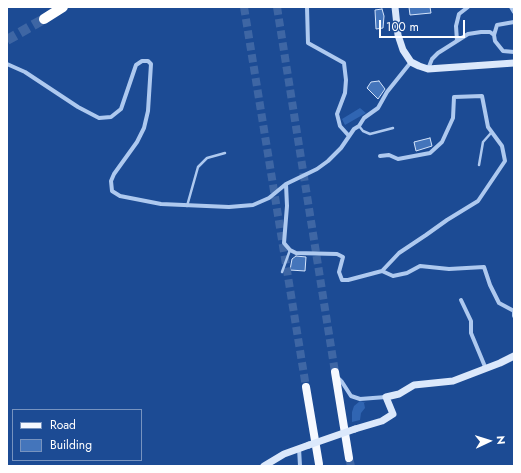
<!DOCTYPE html>
<style>
body{margin:0}
#map{position:relative;width:521px;height:473px;overflow:hidden;background:#1c4b94;font-family:Jost,sans-serif}
canvas{display:block}
.frame{position:absolute;inset:0;border:8px solid #fff;pointer-events:none}
.legend{position:absolute;left:12px;top:409px;width:130px;height:52px;box-sizing:border-box;background:#1c4b94;border:1px solid #7793bf;margin:0;padding:5px 7px;list-style:none;font-size:12px;color:#fff}
.legend li{display:flex;align-items:center;gap:8px;height:20px}
.legend b{width:20px;border:1px solid #7793bf}
.north{position:absolute;left:469px;top:421px;width:40px;height:40px;-webkit-text-stroke:3px #1c4b94;paint-order:stroke;rotate:86deg;font-size:11px;font-weight:700;line-height:16px;text-align:center;color:#fff}
.north::after{content:'';display:block;margin:auto;width:14px;height:18px;background:#fff;clip-path:polygon(50% 0,100% 100%,50% 72%,0 100%)}
.scale{position:absolute;left:379px;top:20px;width:86px;height:18px;box-sizing:border-box;border:2px solid #fff;border-top:0;padding-left:5px;font-size:12px;line-height:14px;white-space:nowrap;color:#fff;-webkit-text-stroke:3px #1c4b94;paint-order:stroke}
</style>
<div id="map">
<canvas width="521" height="473"></canvas>
<div class="frame"></div>
<ul class="legend">
<li><b style="height:5px;background:#f6f9ff"></b>Road</li>
<li><b style="height:11px;background:#4475bb"></b>Building</li>
</ul>
<div class="north">N</div>
<div class="scale">100 m</div>
</div>
<script>
const ctx = document.querySelector('canvas').getContext('2d');
ctx.lineJoin = 'round';
function fillPath(path, color) { ctx.fillStyle = color; ctx.fill(path, 'evenodd'); }
const shape = rows => new Path2D(rows.map(r => 'M' + r).join(''));
function stroke(path, color, width, dash) { ctx.strokeStyle = color; ctx.lineWidth = width; ctx.lineCap = dash ? 'butt' : 'round'; ctx.setLineDash(dash || []); ctx.stroke(path); }
fillPath(shape([
 [360,108,366,113,345,125,342,119],
 [360,401,366,403,364,403,365,408,361,413,360,420,352,422,352,412,354,406]
]), '#3065b2');
const building = shape([
 [409,7,430,7,431,13,410,15,409,7],
 [382,9,384,16,383,28,376,29,375,10,382,9],
 [379,81,385,89,378,99,367,88,371,82,379,81],
 [430,138,432,146,416,151,414,142,430,138],
 [296,256,306,257,305,271,290,270,292,259,296,256]
]);
fillPath(building, '#4475bb');
stroke(building, '#d4e4fb', 1);
stroke(shape([
 [244,7,306,387],
 [277,7,335,372],
 [349,458,351,466]
]), '#3e66a4', 8, [8, 4]);
stroke(shape([
 [7,40,44,19]
]), '#3e66a4', 10, [10, 5]);
stroke(shape([
 [359,126,363,131,370,134,393,128],
 [479,165,483,142,491,133],
 [187,206,198,167,207,158,225,153],
 [282,272,290,250]
]), '#aec9ef', 2.5);
stroke(shape([
 [307,7,308,43,344,63,346,80,345,93,337,114,340,126,349,136],
 [511,7,514,12],
 [494,35,497,25,514,22],
 [457,41,468,34,481,32,490,32,494,35,495,41,503,51,514,52],
 [7,64,25,72,78,107,99,118,111,117,121,109,136,65,142,61,148,61,151,64,148,111,144,128,137,142,114,174,111,181,112,191,120,196,161,204,229,207,253,205,269,198,286,184,317,169,328,161,341,148,354,129,359,126,364,118,378,108,387,92,411,62],
 [428,69,432,59,438,53,457,41,456,26,459,14,468,7],
 [286,184,287,206,284,243,290,250,296,253,337,254,343,257,339,272,342,280,348,280,382,271,399,253,426,235,447,220,478,201,505,161,502,146,488,127,482,96,454,97,453,118,442,142,430,153,398,159,389,155,380,156],
 [382,271,393,276,407,273,420,266,449,269,484,267,490,285,499,303,514,311,514,316],
 [461,300,471,321,471,333,486,369],
 [337,377,342,382,351,396,360,399,386,397],
 [299,448,300,466]
]), '#aec9ef', 4);
stroke(shape([
 [395,7,398,35,403,50,411,62,419,66,428,69,514,63],
 [355,429,382,421,393,414,386,397,399,394,414,385,453,381,500,363,514,356],
 [264,466,284,454,309,445]
]), '#dbe8fb', 7);
stroke(shape([
 [335,372,349,458],
 [306,387,319,464]
]), '#f6f9ff', 8);
stroke(shape([
 [44,19,63,7]
]), '#fff', 10);
stroke(shape([
 [309,445,355,429]
]), '#dbe8fb', 7);
</script>
